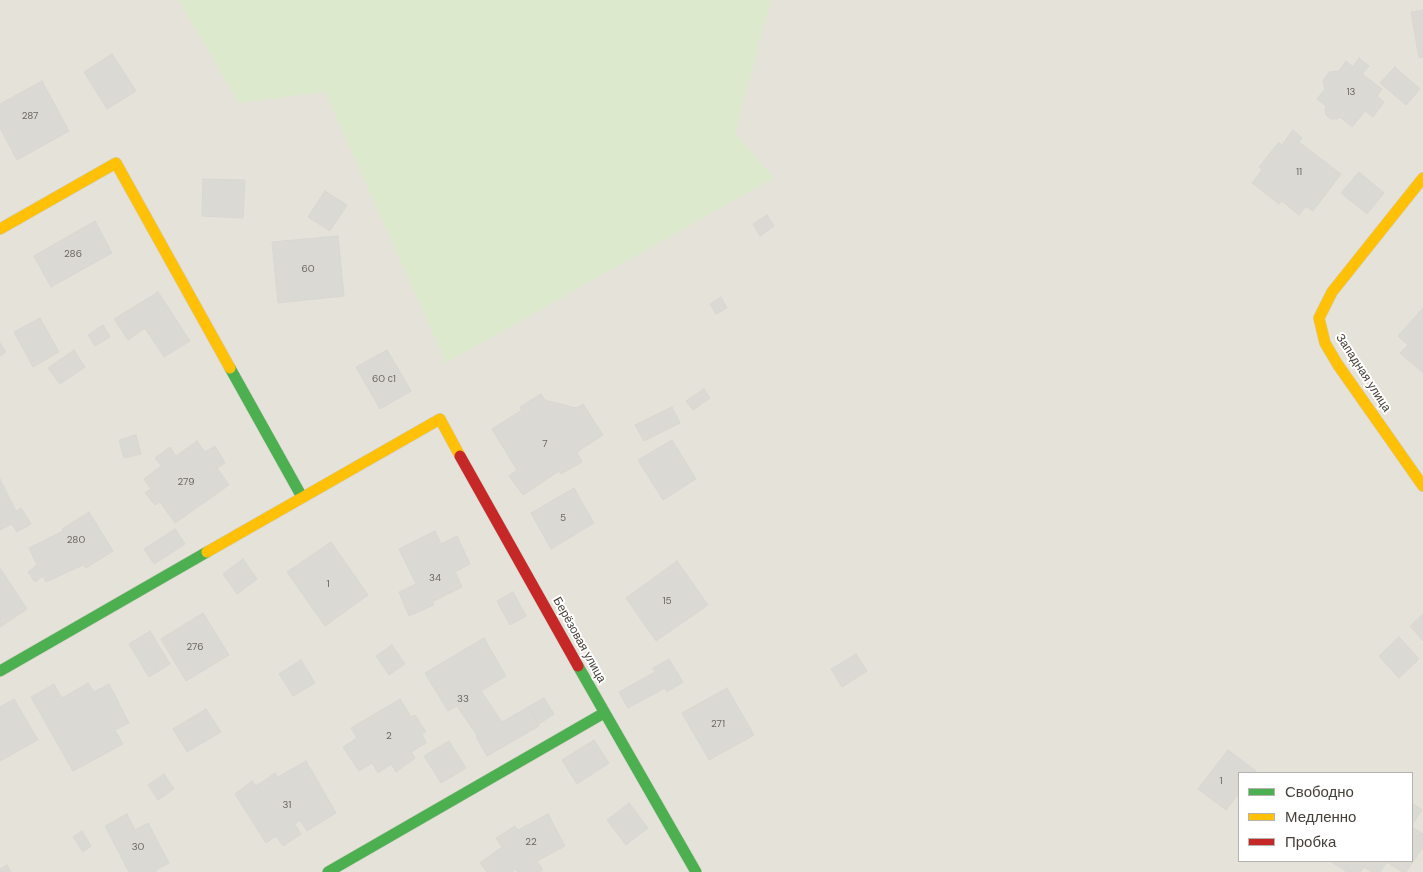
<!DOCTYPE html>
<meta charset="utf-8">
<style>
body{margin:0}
#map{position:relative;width:1423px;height:872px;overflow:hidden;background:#f1f0eb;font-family:"DM Sans",sans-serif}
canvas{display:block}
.legend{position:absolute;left:1238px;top:772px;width:175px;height:90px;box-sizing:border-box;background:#fff;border:1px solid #b5b3af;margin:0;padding:6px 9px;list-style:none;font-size:15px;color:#464138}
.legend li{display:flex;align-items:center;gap:10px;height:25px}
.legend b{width:25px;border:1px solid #b5b3af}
</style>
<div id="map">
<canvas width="1423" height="872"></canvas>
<ul class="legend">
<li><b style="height:6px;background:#4caf50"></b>Свободно</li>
<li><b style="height:6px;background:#ffc107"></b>Медленно</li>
<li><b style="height:6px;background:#c62828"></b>Пробка</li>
</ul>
</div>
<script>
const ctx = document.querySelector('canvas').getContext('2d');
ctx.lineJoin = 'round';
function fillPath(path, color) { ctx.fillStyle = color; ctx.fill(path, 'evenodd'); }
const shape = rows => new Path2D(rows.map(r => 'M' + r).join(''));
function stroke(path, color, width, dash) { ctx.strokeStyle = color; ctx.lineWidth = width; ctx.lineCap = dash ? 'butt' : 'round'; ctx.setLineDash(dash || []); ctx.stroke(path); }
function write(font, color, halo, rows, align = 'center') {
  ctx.font = font + ' "DM Sans",sans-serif'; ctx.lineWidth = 4; ctx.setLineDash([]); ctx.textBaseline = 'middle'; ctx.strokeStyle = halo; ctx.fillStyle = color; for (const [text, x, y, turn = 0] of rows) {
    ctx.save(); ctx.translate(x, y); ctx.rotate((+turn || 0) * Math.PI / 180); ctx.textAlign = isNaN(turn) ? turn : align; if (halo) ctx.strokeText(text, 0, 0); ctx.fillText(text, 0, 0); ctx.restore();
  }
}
fillPath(shape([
 [0,0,1423,0,1423,872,0,872],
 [1239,773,1412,773,1412,861,1239,861]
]), '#e5e2da');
fillPath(shape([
 [178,0,771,0,735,133,774,178,446,363,325,92,239,103]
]), '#dde9cd');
const building = shape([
 [1423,10,1423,57,1419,58,1411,12,1423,10],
 [112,54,136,91,107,109,84,72,112,54],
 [1359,58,1369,66,1362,74,1382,89,1377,96,1384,102,1373,117,1365,111,1352,127,1340,117,1337,119,1331,119,1326,115,1325,111,1326,106,1317,99,1325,89,1323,81,1329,72,1339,71,1346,61,1353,67,1359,58],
 [1395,67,1420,89,1406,105,1380,83,1395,67],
 [42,81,69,131,17,160,0,128,0,104,42,81],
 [1293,130,1302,138,1299,142,1341,174,1313,211,1306,206,1299,215,1282,201,1279,204,1252,183,1262,170,1259,167,1279,142,1282,145,1293,130],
 [1359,172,1384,193,1367,214,1341,193,1359,172],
 [203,179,245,180,243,218,202,216,203,179],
 [325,191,347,205,330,231,308,217,325,191],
 [767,215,774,226,760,236,753,224,767,215],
 [95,221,112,253,51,287,34,256,95,221],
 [338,236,344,296,278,303,272,242,338,236],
 [158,292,190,341,164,357,145,328,128,340,114,319,158,292],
 [721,297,727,308,716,314,710,304,721,297],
 [1423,308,1423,373,1400,353,1408,345,1398,336,1423,308],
 [40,318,59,352,33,367,14,332,40,318],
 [103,325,110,337,95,346,88,335,103,325],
 [0,343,6,352,0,356,0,343],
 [74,350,85,367,60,384,48,368,74,350],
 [387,350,411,391,380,409,356,367,387,350],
 [704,389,710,398,693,410,686,401,704,389],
 [541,394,545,400,576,408,583,404,603,435,577,452,582,462,561,474,559,471,523,495,509,476,517,470,492,429,522,410,520,407,541,394],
 [672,407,680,423,644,441,635,425,672,407],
 [136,435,141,454,124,458,119,440,136,435],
 [672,440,696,479,663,500,638,460,672,440],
 [197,441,205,452,215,446,225,463,217,468,229,485,175,523,160,502,155,505,145,493,151,489,144,479,161,466,155,458,170,447,176,456,197,441],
 [0,479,16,511,21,508,31,524,17,532,12,524,0,530,0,479],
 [574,488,594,523,551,549,531,513,574,488],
 [89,512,113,551,86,568,83,565,46,582,43,576,35,582,28,572,37,565,29,548,63,531,62,529,89,512],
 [175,529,185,544,154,564,144,549,175,529],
 [435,531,441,544,457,536,470,564,455,572,462,587,432,602,434,605,409,616,399,592,416,584,399,549,435,531],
 [331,542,368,595,325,626,287,572,331,542],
 [243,559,257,579,237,594,223,574,243,559],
 [677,561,708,605,656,641,626,598,677,561],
 [0,568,27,609,0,627,0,568],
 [513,592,526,616,510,625,497,601,513,592],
 [203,613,229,655,186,681,161,639,203,613],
 [1423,614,1423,641,1410,626,1423,614],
 [150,631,170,664,149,677,129,644,150,631],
 [1399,637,1419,659,1399,678,1379,656,1399,637],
 [484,638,506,676,481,691,502,722,528,707,539,726,487,756,476,737,478,737,457,706,448,711,425,673,484,638],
 [392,645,405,664,389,675,376,656,392,645],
 [856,654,867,671,842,687,831,669,856,654],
 [669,659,683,682,667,692,665,688,628,708,619,692,655,672,653,668,669,659],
 [301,660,315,683,293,696,279,674,301,660],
 [88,683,94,692,109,684,129,723,115,730,123,744,73,771,31,697,54,684,62,698,88,683],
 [727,688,754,735,709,760,682,713,727,688],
 [544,698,554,714,539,724,528,707,544,698],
 [14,699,38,740,0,761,0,707,14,699],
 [400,699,411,717,415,715,426,732,422,734,426,743,411,752,415,758,396,772,391,764,378,773,372,763,359,771,343,747,357,738,351,728,400,699],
 [206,709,221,732,187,752,173,729,206,709],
 [594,740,609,763,577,784,562,760,594,740],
 [449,741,466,768,441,783,424,756,449,741],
 [1228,750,1256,771,1254,773,1239,773,1239,793,1226,810,1198,789,1228,750],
 [306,761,336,813,307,831,300,820,295,824,301,834,283,846,276,836,266,843,235,794,252,781,256,786,275,773,278,777,306,761],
 [164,774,174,789,158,800,148,785,164,774],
 [629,803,648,828,626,845,607,820,629,803],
 [1412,803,1422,810,1412,825,1412,803],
 [127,814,135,830,148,823,169,863,156,870,156,872,129,872,105,826,127,814],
 [548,814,565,846,537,861,543,870,539,872,518,872,516,869,512,872,487,872,480,863,502,847,496,838,515,826,518,830,548,814],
 [1412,827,1423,834,1423,847,1406,872,1402,872,1387,862,1380,872,1372,872,1364,867,1360,872,1347,872,1330,861,1412,861,1412,827],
 [82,831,91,846,83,852,73,837,82,831],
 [7,865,11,872,0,872,0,869,7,865]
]);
fillPath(building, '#dad9d4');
stroke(building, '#d9d7d1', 1);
const fast = shape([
 [230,368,302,497],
 [578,666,696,872],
 [0,671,207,552],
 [328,872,604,713]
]);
const slow = shape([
 [1423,178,1332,292,1319,318,1325,343,1338,365,1423,486],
 [0,229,116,163,230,368],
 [207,552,440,419,460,456]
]);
const jam = shape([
 [460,456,578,666]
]);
stroke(fast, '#cfcdc3', 12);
stroke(slow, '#cfcdc3', 12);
stroke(jam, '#cfcdc3', 12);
stroke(fast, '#4caf50', 11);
stroke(slow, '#ffc107', 11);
stroke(jam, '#c62828', 11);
write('10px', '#6c6860', null, [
 ["13",1351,92],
 ["287",30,116],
 ["11",1299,172],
 ["286",73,254],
 ["60",308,269],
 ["60 с1",384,379],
 ["7",545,444],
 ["279",186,482],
 ["5",563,518],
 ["280",76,540],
 ["34",435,578],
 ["1",328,584],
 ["15",667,601],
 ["276",195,647],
 ["33",463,699],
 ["271",718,724],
 ["2",389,736],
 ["1",1221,781],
 ["31",287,805],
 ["22",531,842],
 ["30",138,847]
]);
write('12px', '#464138', '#fff', [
 ["Западная улица",1363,373,57],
 ["Берёзовая улица",579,640,61]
]);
</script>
